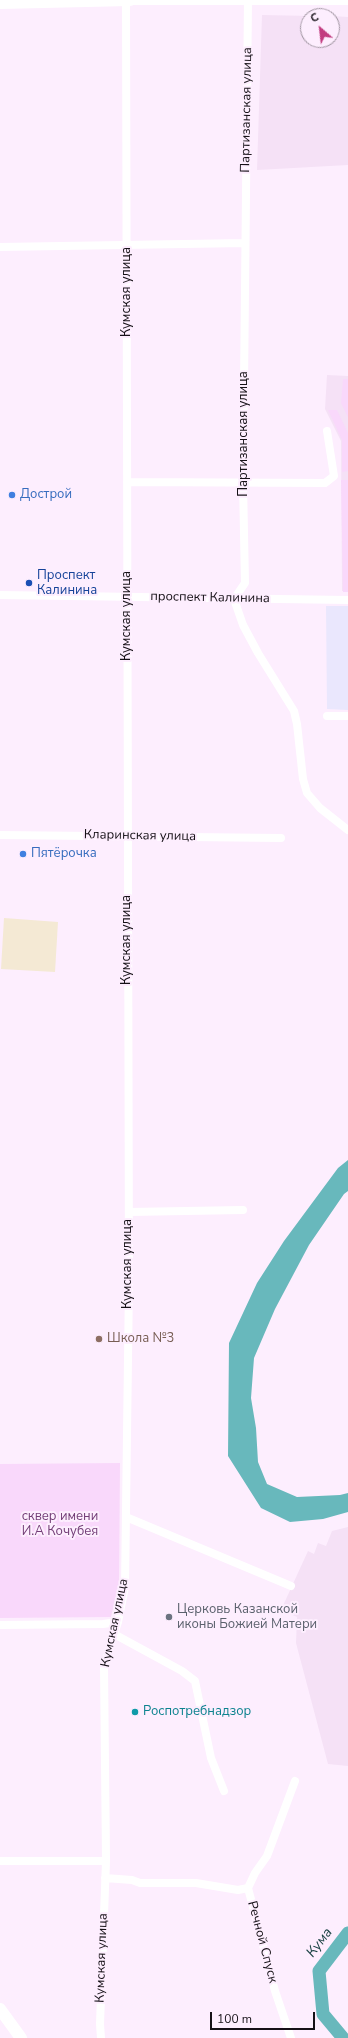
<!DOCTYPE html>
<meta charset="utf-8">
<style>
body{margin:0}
#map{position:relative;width:348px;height:2038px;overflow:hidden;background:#fdeefe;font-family:"Nunito Sans",sans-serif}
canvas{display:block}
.north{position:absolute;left:300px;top:8px;width:40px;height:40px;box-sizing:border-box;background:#fdeefe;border:1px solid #a196a2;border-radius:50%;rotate:332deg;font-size:11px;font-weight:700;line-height:16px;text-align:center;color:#161117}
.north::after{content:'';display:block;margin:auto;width:14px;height:18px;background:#c23d80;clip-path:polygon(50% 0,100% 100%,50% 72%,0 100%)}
.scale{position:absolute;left:210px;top:2012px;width:105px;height:18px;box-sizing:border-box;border:2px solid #161117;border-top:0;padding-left:5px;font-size:12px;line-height:14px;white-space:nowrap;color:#161117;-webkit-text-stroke:3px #fdeefe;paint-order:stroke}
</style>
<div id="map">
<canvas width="348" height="2038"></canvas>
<div class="north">С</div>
<div class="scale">100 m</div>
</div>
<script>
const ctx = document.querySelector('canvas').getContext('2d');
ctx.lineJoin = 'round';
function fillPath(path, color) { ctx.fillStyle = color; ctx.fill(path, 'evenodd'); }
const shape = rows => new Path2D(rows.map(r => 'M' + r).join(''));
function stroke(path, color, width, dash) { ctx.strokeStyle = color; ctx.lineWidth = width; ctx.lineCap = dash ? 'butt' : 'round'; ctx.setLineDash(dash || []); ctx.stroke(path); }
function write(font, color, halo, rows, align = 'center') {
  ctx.font = font + ' "Nunito Sans",sans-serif'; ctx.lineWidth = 4; ctx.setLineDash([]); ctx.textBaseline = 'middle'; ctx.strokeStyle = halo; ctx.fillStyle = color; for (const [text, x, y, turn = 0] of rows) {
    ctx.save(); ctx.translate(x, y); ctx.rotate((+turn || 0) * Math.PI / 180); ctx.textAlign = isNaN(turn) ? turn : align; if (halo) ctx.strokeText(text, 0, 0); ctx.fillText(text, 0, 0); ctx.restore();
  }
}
fillPath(shape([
 [4,918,58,922,55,972,1,969]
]), '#f4e9d4');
fillPath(shape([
 [262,15,312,16,308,16,308,40,332,40,332,16,348,17,348,165,257,170],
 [327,375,348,376,348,591,342,591,341,441,325,409],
 [348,1527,348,1766,328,1764,296,1643,297,1617,281,1610,308,1551,314,1554,318,1543,326,1546,332,1531]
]), '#f5e1f6');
fillPath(shape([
 [326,606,348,606,348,710,327,709]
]), '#eae7fd');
fillPath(shape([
 [343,379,348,379,348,417,341,403],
 [328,410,337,410,348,433,348,471,342,472,342,440],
 [341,480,348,480,348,592,343,592],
 [120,1463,119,1586,111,1617,0,1618,0,1464]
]), '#f9d8fb');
fillPath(shape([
 [348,1160,348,1191,344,1194,309,1245,275,1309,254,1358,251,1398,256,1428,258,1462,267,1484,297,1497,340,1495,348,1493,348,1512,323,1519,290,1522,261,1508,228,1456,229,1343,257,1283,284,1241,338,1168]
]), '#68b8bc');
stroke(shape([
 [343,2038,323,2014,319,1971,348,1933]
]), '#68b8bc', 13);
stroke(shape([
 [248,0,243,483,245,583,234,599,243,625,258,653,294,711,297,724,303,779,307,793,320,808,348,830],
 [126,1,348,1],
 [0,247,245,243],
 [127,482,325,483,334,476,327,431],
 [0,595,348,600],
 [327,716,348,716],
 [0,835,281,838],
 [129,1212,243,1210],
 [126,1517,291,1586],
 [0,1625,103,1624,118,1622],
 [114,1634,182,1671,195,1681,211,1758,224,1791],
 [0,1861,106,1861],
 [105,1878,132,1880,140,1883,196,1883,238,1890,248,1888],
 [101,2038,100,2024,106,1861,104,1666,118,1622,125,1587,129,1282,126,0],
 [291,2038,275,1991,248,1888,255,1873,267,1856,295,1781]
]), '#fff', 8);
stroke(shape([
 [0,3,130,0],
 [0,2009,21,2038]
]), '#fff', 12);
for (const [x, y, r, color] of [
 [12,495,4,"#3f7fe0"],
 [29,583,4,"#1a4fb4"],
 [23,854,4,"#3f7fe0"],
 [99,1339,4,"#8d6e63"],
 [169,1617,4,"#6b7280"],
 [135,1712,4,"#0f9aa8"]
]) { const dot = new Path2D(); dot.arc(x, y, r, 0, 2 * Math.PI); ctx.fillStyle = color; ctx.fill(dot); stroke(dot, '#fdeefe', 1.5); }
write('13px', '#161117', '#fdeefe', [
 ["Партизанская улица",247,110,-89],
 ["Кумская улица",127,292,-90],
 ["Партизанская улица",244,434,-90],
 ["проспект Калинина",210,598,1],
 ["Кумская улица",127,616,-90],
 ["Кларинская улица",140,836,1],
 ["Кумская улица",127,940,-90],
 ["Кумская улица",128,1264,-90],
 ["Кумская улица",115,1623,-78],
 ["Речной Спуск",262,1942,75],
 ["Кумская улица",102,1958,-88]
]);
write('13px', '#366cbe', '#fdeefe', [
 ["Дострой",20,495],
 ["Пятёрочка",31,854]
], 'left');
write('13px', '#164399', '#fdeefe', [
 ["Проспект",37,576],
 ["Калинина",37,591]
], 'left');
write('13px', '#785e54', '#fdeefe', [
 ["Школа №3",107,1339]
], 'left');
write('13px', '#733e77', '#fdeefe', [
 ["сквер имени",60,1517],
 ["И.А Кочубея",60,1532]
]);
write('13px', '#5b616d', '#fdeefe', [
 ["Церковь Казанской",177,1610],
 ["иконы Божией Матери",177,1625]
], 'left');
write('13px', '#0d838f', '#fdeefe', [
 ["Роспотребнадзор",143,1712]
], 'left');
write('italic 14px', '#1b4244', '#fdeefe', [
 ["Кума",320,1943,-53]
]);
</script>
